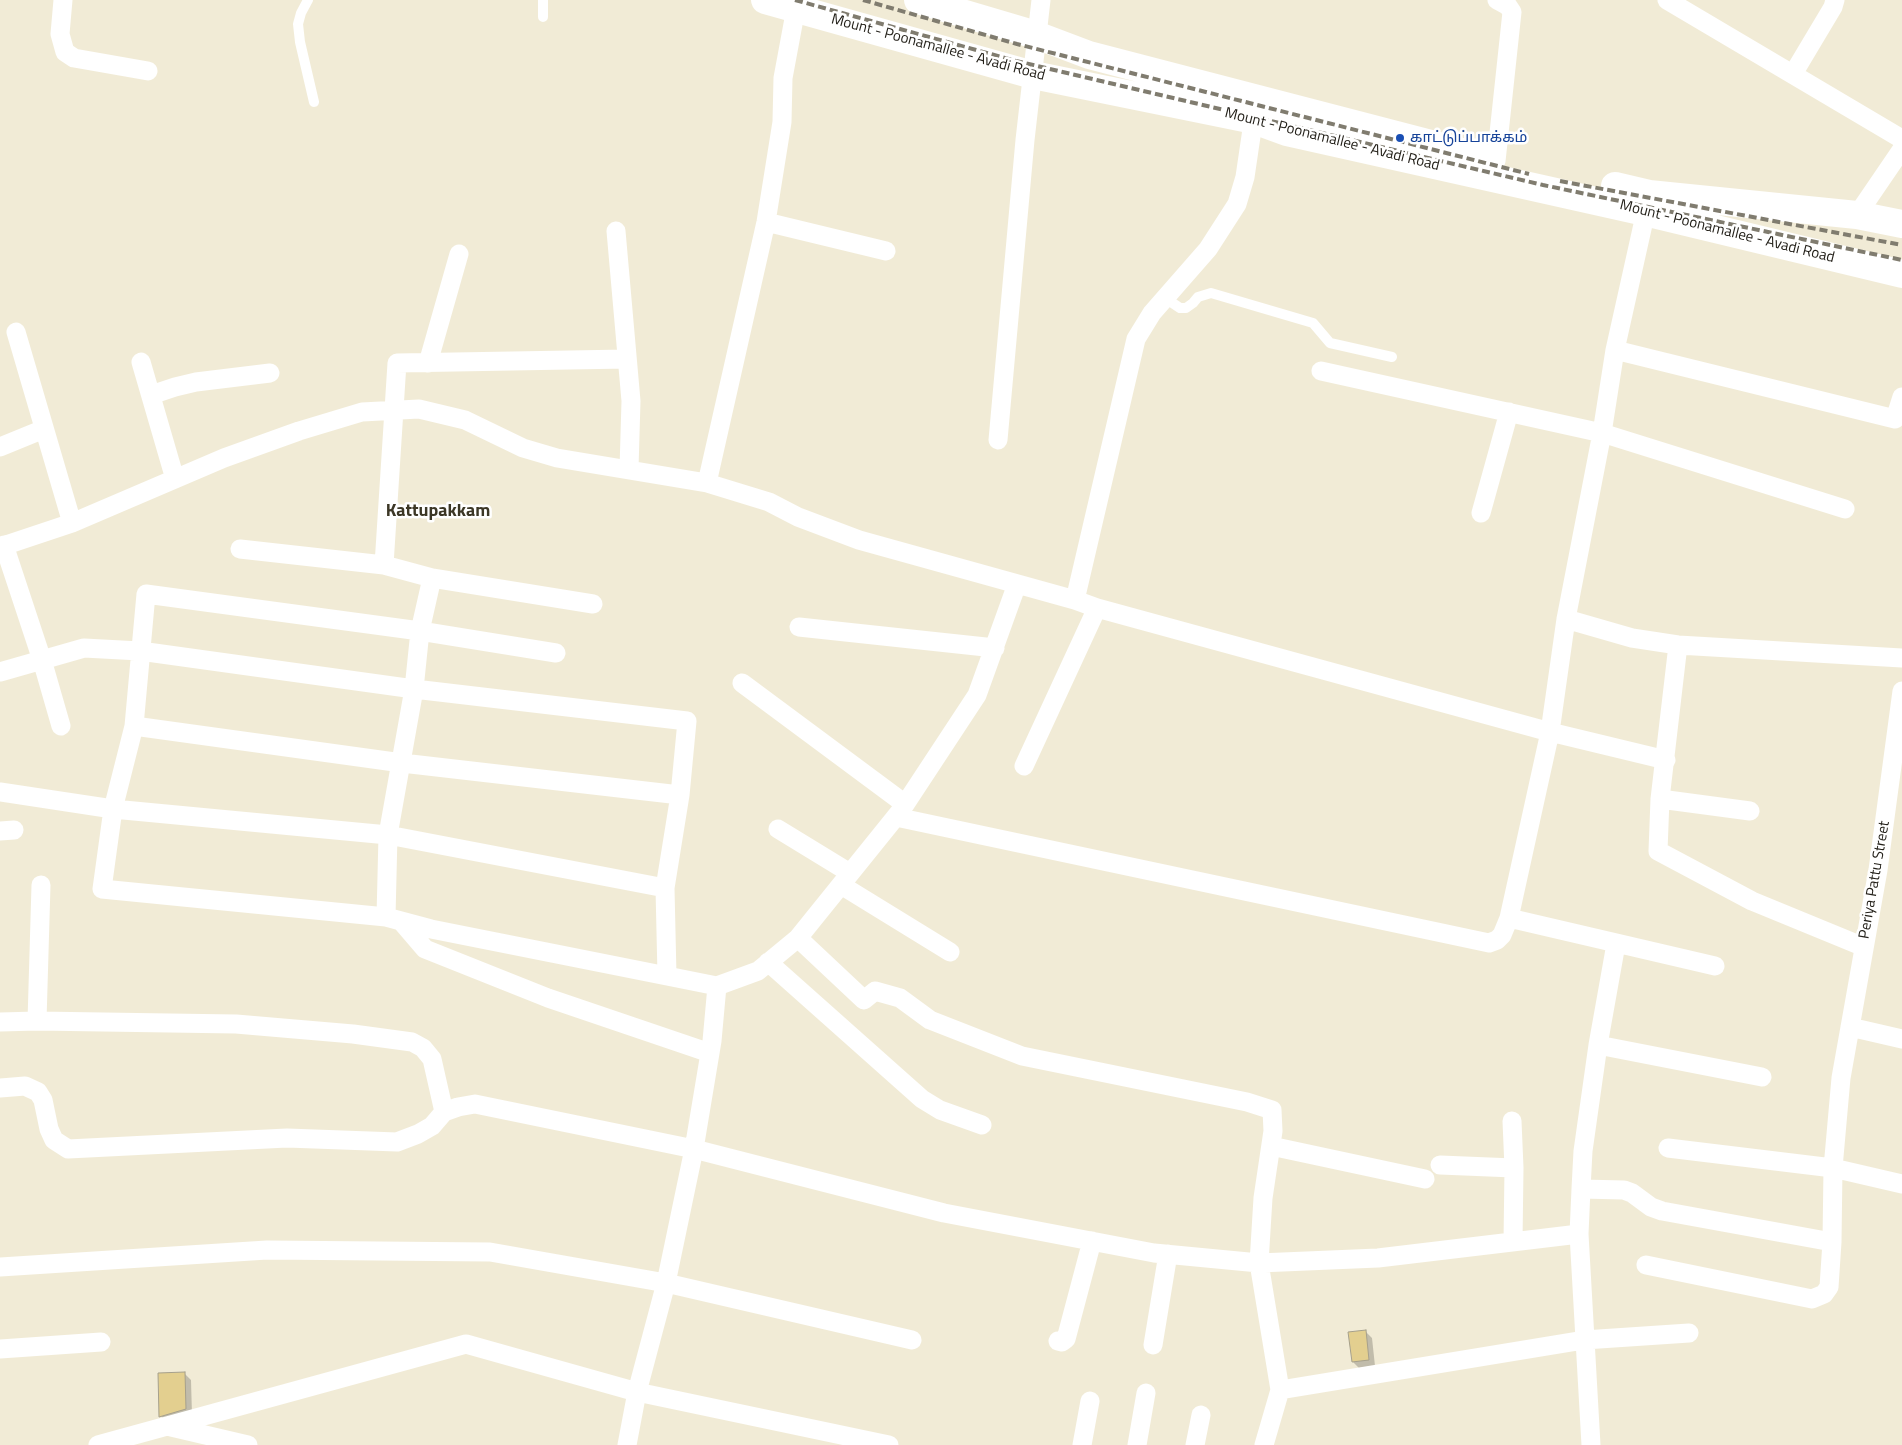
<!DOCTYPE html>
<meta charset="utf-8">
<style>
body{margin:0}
canvas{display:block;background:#f1ebd6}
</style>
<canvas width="1902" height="1445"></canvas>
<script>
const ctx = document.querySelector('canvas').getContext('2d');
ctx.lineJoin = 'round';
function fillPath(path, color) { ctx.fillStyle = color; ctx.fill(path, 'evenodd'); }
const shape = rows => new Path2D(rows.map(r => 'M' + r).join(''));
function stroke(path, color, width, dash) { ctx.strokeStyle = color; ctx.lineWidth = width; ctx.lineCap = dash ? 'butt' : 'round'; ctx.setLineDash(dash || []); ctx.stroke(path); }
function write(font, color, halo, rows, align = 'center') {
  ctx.font = font + ' "Titillium Web","Noto Sans Tamil",sans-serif'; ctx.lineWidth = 5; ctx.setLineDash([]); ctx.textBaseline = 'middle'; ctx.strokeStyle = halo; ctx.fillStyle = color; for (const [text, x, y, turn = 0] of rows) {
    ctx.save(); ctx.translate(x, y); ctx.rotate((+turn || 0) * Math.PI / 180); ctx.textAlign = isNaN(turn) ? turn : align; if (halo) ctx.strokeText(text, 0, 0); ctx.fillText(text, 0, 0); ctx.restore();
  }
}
fillPath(shape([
 [1365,1331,1372,1338,1375,1366,1359,1368,1353,1362],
 [184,1373,191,1380,192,1415,167,1422,161,1416]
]), '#0003');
const building = shape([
 [1366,1330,1369,1360,1352,1362,1348,1332,1366,1330],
 [185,1372,186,1409,159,1417,158,1373,185,1372]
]);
fillPath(building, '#e3cf8f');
stroke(building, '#a6a08c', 1);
stroke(shape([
 [308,0,301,13,298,24,300,42,314,102],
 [543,17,543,0],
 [1165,298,1180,308,1186,308,1193,303,1198,297,1211,293,1313,323,1330,343,1392,357]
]), '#fff', 10);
stroke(shape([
 [63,0,60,34,65,52,74,58,148,71],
 [1667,0,1902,139],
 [1793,74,1833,7,1835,0],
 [1496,161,1512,12,1508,6,1497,0],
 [1648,202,1615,350,1602,433,1566,619,1550,732,1509,918,1715,966],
 [1857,215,1902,149],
 [766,222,886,251],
 [616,231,631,401,629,469],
 [16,332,72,523],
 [1615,350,1895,419,1902,397],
 [141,362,175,479],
 [428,363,459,254],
 [1321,371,1602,433,1845,509],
 [151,395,175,387,196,382,270,373],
 [998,440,1025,140,1041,0],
 [0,447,44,429],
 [707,483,766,222,782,122,783,78,796,8],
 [1481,513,1509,412],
 [4,545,42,660,61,726],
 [0,547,72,523,224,458,299,431,362,412,419,409,465,420,523,448,557,458,707,483,769,502,798,517,859,540,1075,600,1097,608,1550,732,1666,760],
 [240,549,384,565,432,578,593,604],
 [384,565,397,363,627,359],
 [1075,600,1136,339,1152,313,1208,249,1237,204,1245,177,1255,109],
 [1566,619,1632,638,1678,645,1902,658],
 [799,627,995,648],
 [1678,645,1660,799,1750,811],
 [556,653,420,631,146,594,134,726,113,809,102,889,386,917,431,929,667,976],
 [0,672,84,648,140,651,414,689,687,721,680,795,665,888],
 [742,683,905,804],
 [134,726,402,763,680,795],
 [1024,766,1097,608],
 [0,792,113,809,388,835,665,888,667,976,717,986],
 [1660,799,1658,851,1752,901,1864,947],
 [896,817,1489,943,1497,940,1502,935,1509,918],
 [778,829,850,873],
 [0,831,14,830],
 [841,885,950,952],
 [386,917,388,835,414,689,420,631,432,578],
 [401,921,425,949,548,998,710,1053],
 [798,938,864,1000,875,991,900,998,930,1020,1022,1056,1247,1102,1272,1110,1273,1131,1263,1198,1259,1263,1280,1390,1264,1445],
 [768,962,922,1099,940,1110,982,1125],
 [37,1021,41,885],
 [0,1022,37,1021,236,1024,353,1034,412,1042,423,1048,432,1059,444,1112],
 [1850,1027,1902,1039],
 [1598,1045,1762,1077],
 [0,1088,25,1086,38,1092,43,1100,49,1129,54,1140,68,1149,287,1138,397,1142,418,1134,432,1126,444,1112,458,1107,475,1104,694,1149,944,1213,1154,1253,1259,1263,1378,1258,1579,1234],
 [1512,1121,1514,1168,1513,1242],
 [1271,1146,1425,1179],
 [1668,1148,1833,1168,1902,1184],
 [1440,1165,1514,1168],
 [1581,1189,1624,1190,1632,1193,1651,1207,1662,1211,1832,1242],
 [1646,1265,1812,1299,1824,1294,1829,1287,1832,1242,1833,1168,1841,1078,1878,870,1902,691],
 [0,1267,267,1250,490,1252,666,1283,912,1340],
 [1058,1341,1062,1342,1066,1339,1092,1241],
 [1153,1345,1168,1254],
 [0,1349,101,1342],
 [1280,1390,1584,1340,1689,1333],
 [171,1427,248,1445],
 [98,1445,466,1344,637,1392,889,1445],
 [627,1445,637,1392,666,1283,694,1149,712,1041,717,986,758,971,798,938,902,809,977,695,1017,584],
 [1082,1445,1090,1401],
 [1137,1445,1146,1393],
 [1195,1445,1201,1415],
 [1591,1445,1579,1234,1581,1189,1583,1151,1598,1045,1616,944]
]), '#fff', 19);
stroke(shape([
 [765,0,1033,75,1254,120,1287,132,1645,212,1902,274],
 [918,0,1036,35,1089,55,1485,158],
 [1615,186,1649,194,1857,215,1902,224]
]), '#fff', 28);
stroke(shape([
 [795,0,1016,61,1543,185,1902,260],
 [863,0,1017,44,1529,174],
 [1560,181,1902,245]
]), '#807c6f', 4, [8, 4]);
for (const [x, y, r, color] of [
 [1400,138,5,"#1a4fb4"]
]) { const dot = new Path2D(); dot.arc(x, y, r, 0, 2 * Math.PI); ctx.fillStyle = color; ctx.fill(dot); stroke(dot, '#fff', 2); }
write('15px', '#24211a', '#fff', [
 ["Mount - Poonamallee - Avadi Road",938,48,15],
 ["Mount - Poonamallee - Avadi Road",1332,140,14],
 ["Mount - Poonamallee - Avadi Road",1727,232,14],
 ["Periya Pattu Street",1875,880,-80]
]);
write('15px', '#164399', '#fff', [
 ["காட்டுப்பாக்கம்",1410,138]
], 'left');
write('bold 18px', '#3c3726', '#fff', [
 ["Kattupakkam",438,512]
]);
</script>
